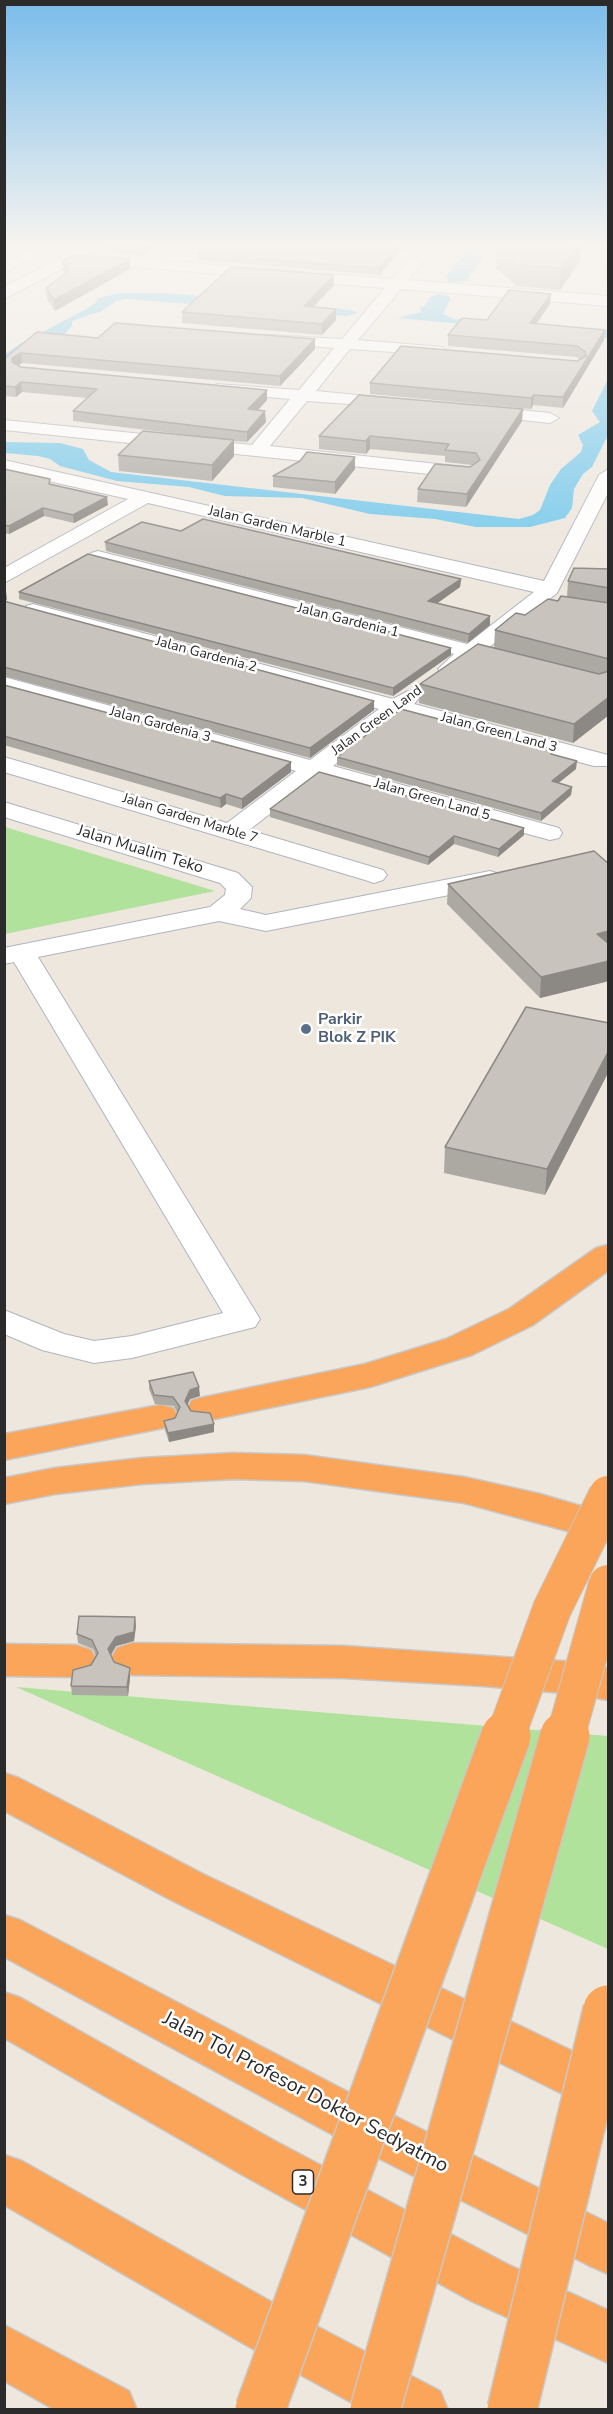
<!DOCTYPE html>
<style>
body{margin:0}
#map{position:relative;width:613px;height:2414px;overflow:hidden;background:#ede7de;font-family:"Nunito Sans",sans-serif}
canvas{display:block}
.frame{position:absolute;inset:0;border:6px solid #2b2b2b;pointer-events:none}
</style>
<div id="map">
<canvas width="613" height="2414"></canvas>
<div class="frame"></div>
</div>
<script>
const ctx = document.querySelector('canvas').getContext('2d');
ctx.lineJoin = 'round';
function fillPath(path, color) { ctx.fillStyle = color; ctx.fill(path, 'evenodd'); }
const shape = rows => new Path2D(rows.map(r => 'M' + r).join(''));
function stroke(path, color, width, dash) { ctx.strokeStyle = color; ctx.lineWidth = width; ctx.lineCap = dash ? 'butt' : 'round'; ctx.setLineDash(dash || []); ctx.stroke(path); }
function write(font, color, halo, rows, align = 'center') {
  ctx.font = font + ' "Nunito Sans",sans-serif'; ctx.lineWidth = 5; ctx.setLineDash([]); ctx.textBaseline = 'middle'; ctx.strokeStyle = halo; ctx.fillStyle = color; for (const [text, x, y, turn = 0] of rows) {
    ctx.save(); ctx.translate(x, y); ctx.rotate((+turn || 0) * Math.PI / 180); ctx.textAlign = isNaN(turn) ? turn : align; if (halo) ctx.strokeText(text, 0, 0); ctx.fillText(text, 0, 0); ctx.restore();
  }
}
fillPath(shape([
 [5,827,215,891,5,934],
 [16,1687,608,1736,608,1949]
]), '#b1e29b');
fillPath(shape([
 [470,246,492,246,466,281,449,283,446,276],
 [119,293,165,293,351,310,358,313,347,316,126,299,116,301,102,311,72,321,72,326,65,334,5,363,5,354,20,344,90,307,100,298],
 [439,294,451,297,443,314,454,319,608,330,608,338,398,318,421,312,420,307,425,306,430,297],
 [608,379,608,435,592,467,583,474,574,489,572,508,565,518,530,527,476,527,435,519,370,514,302,498,225,496,189,487,117,481,60,466,50,459,38,456,5,453,5,442,60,443,83,449,89,460,111,472,519,519,533,515,540,510,550,485,561,469,581,452,583,445,578,435,600,422,592,411]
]), '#73c8ec');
const minor = shape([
 [37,246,56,246,4,272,4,262,37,246],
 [82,246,100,246,88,255,393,279,420,246,441,246,431,252,408,280,608,296,608,306,401,289,358,340,442,347,450,352,448,356,350,349,316,391,398,399,404,400,407,404,404,408,307,401,270,446,475,468,477,472,468,478,4,430,4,420,252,445,290,399,223,393,214,388,217,384,299,390,334,348,273,343,267,341,265,338,267,335,342,339,385,288,88,263,81,259,4,299,4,287,82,246],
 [480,406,550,413,559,418,550,423,474,415,471,411,474,407,480,406],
 [4,460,544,581,599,475,608,469,608,493,557,593,487,649,495,651,498,656,495,661,487,663,475,659,457,674,449,676,441,674,438,669,454,654,91,561,88,557,91,553,98,551,467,644,534,592,148,503,4,583,4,568,128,499,4,471,4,460],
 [33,604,393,699,408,691,416,693,419,698,414,704,608,755,608,766,594,766,401,715,333,766,559,828,562,833,559,838,550,840,318,777,249,830,383,870,387,875,383,880,374,883,365,880,4,772,4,757,227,823,296,771,4,691,4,677,310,760,379,709,26,614,22,610,26,606,33,604],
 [4,802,238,873,252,887,251,898,240,909,266,915,490,871,499,874,503,879,499,884,490,887,266,931,219,921,38,957,260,1319,255,1327,132,1358,94,1363,42,1350,4,1334,4,1310,64,1334,94,1341,132,1336,223,1313,14,962,4,964,4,948,210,907,225,895,226,889,220,883,4,817,4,802]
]);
const highway = shape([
 [608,1245,608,1271,533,1325,472,1355,370,1387,205,1421,192,1418,187,1409,192,1400,205,1397,365,1364,446,1339,509,1309,596,1248,608,1245],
 [160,1405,173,1408,178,1417,173,1426,4,1460,4,1434,160,1405],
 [233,1453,304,1455,464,1477,540,1494,608,1514,608,1542,464,1503,304,1481,233,1479,142,1484,55,1494,4,1504,4,1478,55,1468,142,1458,233,1453],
 [132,1643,344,1646,575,1662,608,1668,608,1700,575,1694,483,1686,344,1678,132,1675,117,1670,111,1659,117,1648,132,1643],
 [4,1644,76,1645,91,1650,97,1661,91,1672,76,1677,4,1676,4,1644],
 [4,1773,19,1778,203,1874,608,2068,608,2114,591,2108,171,1900,4,1811,4,1773],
 [4,1915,20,1920,371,2104,608,2223,608,2274,590,2266,335,2136,4,1957,4,1915],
 [4,1992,21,1998,275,2141,509,2265,608,2310,608,2363,471,2301,239,2173,4,2038,4,1992],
 [4,2155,22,2161,284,2309,440,2391,448,2410,365,2410,246,2345,4,2205,4,2155],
 [4,2325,129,2391,137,2410,55,2410,4,2381,4,2325]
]);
stroke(minor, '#b1b4be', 2);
stroke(highway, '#c8c8c8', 3);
fillPath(minor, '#fff');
fillPath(highway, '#fba55a');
const highwayBridgeFar1 = shape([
 [505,1738,552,1609,608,1495],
 [565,1738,608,1584]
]);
const highwayBridge = shape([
 [260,2410,506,1736],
 [375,2410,565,1736],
 [512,2410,608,2010]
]);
stroke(highwayBridgeFar1, '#c8c8c8', 40, []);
stroke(highwayBridge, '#c8c8c8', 52, []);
stroke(highwayBridgeFar1, '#fba55a', 38);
stroke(highwayBridge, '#fba55a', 49);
fillPath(shape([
 [105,246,152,246,153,248,143,256,105,253],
 [497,246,581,246,580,261,560,290,517,286,496,268],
 [402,249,379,275,198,260,198,254],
 [62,261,130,269,55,311,47,299,46,288,65,274,63,271],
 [334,285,313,307,336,320,322,335,182,323,182,312],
 [550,304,536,324,605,330,604,340,563,408,533,405,531,409,370,394,370,383,577,361,580,359,576,357,448,346,448,335,487,320],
 [37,332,98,338,315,339,315,349,280,386,22,363,18,365,21,367,267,390,267,400,257,410,266,422,247,442,234,441,234,456,212,481,119,471,118,455,204,437,73,421,73,411,87,398,22,392,16,397,4,396,4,359],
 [522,421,466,507,417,502,418,489,472,465,445,462,445,456,370,449,366,454,319,449,319,436],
 [4,469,50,484,108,505,74,523,44,516,9,534,4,533],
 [355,469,335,494,273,487,273,476],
 [181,531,461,579,460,587,437,603,490,625,468,643,106,551,105,542],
 [609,569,609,715,573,743,419,703,420,684,494,648,495,630,525,615,567,597,568,581],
 [4,590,7,599,6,601,7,602,374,701,374,710,310,758,4,676],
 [19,592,451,648,451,655,393,696,19,599],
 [4,685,291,772,242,809,226,804,221,808,4,745],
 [555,755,576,769,558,783,572,787,571,795,541,821,337,765,337,757],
 [270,809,524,835,498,857,454,844,428,865,270,817],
 [609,864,609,981,540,998,447,904,448,884],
 [609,1023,609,1071,545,1195,444,1173,445,1147],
 [149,1381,200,1396,190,1399,187,1405,191,1411,214,1432,169,1442,165,1430,164,1421,175,1418,177,1412,174,1406,155,1404,149,1389],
 [136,1626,134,1641,116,1646,111,1655,114,1662,130,1677,128,1696,72,1695,71,1686,91,1665,96,1656,93,1649,78,1643,77,1634]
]), '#aca9a3');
fillPath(shape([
 [143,246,152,246,153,248,143,256],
 [399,246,402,246,402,249,379,275,379,268],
 [576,246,581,246,580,261,560,290,561,268],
 [130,259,130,269,55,311,54,300],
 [334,275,334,285,304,317,304,306],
 [551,294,550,304,529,334,530,323],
 [336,309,336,320,322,335,322,324],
 [605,330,604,340,563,408,563,397],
 [315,339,315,349,280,386,280,376],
 [21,353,22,363,13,368,12,358],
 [21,382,22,392,16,397,15,387],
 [267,390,267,400,249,420,248,409],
 [534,395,533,405,531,409,531,398],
 [523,409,522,421,466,507,467,494],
 [265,411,266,422,247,442,247,432],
 [370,436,370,449,366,454,366,441],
 [234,440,234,456,212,481,212,465],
 [355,457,355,469,335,494,335,482],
 [107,497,108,505,74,523,73,515],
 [43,508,44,516,9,534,9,526],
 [461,579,460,587,428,610,428,601],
 [6,591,7,599,4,603,4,593],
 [490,616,490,625,468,643,469,634],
 [451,648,451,655,393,696,393,688],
 [609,697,609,715,573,743,574,724],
 [374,701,374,710,310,758,310,748],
 [577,761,576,769,551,789,552,781],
 [291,762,291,772,242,809,242,799],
 [572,787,571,795,541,821,541,813],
 [226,794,226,804,221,808,220,798],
 [524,828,524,835,498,857,499,849],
 [454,836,454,844,428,865,429,857],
 [609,931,609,951,597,934],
 [609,961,609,981,540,998,541,977],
 [609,1050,609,1071,545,1195,547,1169],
 [199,1387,200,1396,190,1399,185,1410,185,1401,190,1390],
 [214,1424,214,1432,169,1442,168,1433],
 [135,1617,136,1626,134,1641,116,1646,109,1658,108,1649,116,1637],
 [130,1668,130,1677,128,1696,127,1687]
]), '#8c8984');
const building = shape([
 [207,246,399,246,379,268,198,254,207,246],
 [497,246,576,246,561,268,518,265,497,246],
 [74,255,130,259,54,300,46,288,69,271,62,261,74,255],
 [231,267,334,275,304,306,336,309,322,324,182,312,231,267],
 [509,290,551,294,530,323,605,330,563,397,534,395,531,398,370,383,401,346,577,361,586,356,586,352,577,346,448,335,462,318,487,320,509,290],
 [115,323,315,339,280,376,21,353,12,358,12,362,21,367,267,390,248,409,265,411,247,432,73,411,97,389,21,382,15,387,4,386,4,359,37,332,98,338,115,323],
 [359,395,523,409,467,494,418,489,435,464,470,467,480,460,476,453,445,450,449,444,370,436,366,441,319,436,359,395],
 [143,431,234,440,212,465,118,455,143,431],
 [307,452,355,457,335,482,273,476,300,461,307,452],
 [4,469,50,479,49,484,107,497,73,515,43,508,9,526,4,525,4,469],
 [203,519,461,579,428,601,490,616,469,634,105,542,142,522,181,531,203,519],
 [88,554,451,648,393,688,19,592,88,554],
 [574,568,609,569,609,588,568,581,574,568],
 [561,596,609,603,609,659,495,630,516,613,525,615,548,599,558,601,561,596],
 [4,600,7,602,374,701,310,748,4,667,4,600],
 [478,644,599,674,609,671,609,697,574,724,420,684,478,644],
 [4,685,291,762,242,799,226,794,220,798,4,736,4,685],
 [401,709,555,750,551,754,577,761,552,781,572,787,541,813,337,757,401,709],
 [319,772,524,828,499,849,454,836,429,857,270,809,319,772],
 [594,851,609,864,609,931,597,934,609,944,609,961,541,977,448,884,594,851],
 [526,1007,609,1023,609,1050,547,1169,445,1147,526,1007],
 [193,1372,199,1387,190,1390,185,1401,191,1411,210,1413,214,1424,168,1433,164,1421,175,1418,180,1407,173,1397,154,1395,149,1381,193,1372],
 [79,1616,135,1617,134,1632,116,1637,108,1649,114,1662,130,1668,127,1687,71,1686,73,1670,91,1665,98,1653,92,1640,77,1634,79,1616]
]);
fillPath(building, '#c8c4bd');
stroke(building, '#8c8984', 1.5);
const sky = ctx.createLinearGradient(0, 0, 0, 584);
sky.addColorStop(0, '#79bcea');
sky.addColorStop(0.42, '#f7f4f0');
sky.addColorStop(1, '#f7f4f000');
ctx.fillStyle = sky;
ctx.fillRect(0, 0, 613, 584);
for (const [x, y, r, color] of [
 [306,1029,6,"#5c6f8a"]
]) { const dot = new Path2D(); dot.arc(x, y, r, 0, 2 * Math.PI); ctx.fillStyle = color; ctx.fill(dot); stroke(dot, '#fff', 2); }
write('14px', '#2b2b2b', '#fff', [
 ["Jalan Garden Marble 1",277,527,13],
 ["Jalan Gardenia 1",348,621,14],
 ["Jalan Gardenia 2",206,655,15],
 ["Jalan Green Land",377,721,-36],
 ["Jalan Gardenia 3",160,725,15],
 ["Jalan Green Land 3",499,733,15],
 ["Jalan Green Land 5",432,800,16],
 ["Jalan Garden Marble 7",190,819,17]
]);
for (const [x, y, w] of [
 [303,2182,21]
]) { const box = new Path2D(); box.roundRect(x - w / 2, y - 12, w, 24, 4.5); ctx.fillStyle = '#fff'; ctx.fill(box); stroke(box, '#2b2b2b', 1.5); }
write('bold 15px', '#2b2b2b', null, [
 ["3",303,2182]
]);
write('16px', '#2b2b2b', '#fff', [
 ["Jalan Mualim Teko",140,850,17]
]);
write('bold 16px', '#4e5e75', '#fff', [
 ["Parkir",318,1020],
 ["Blok Z PIK",318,1038]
], 'left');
write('20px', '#2b2b2b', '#fff', [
 ["Jalan Tol Profesor Doktor Sedyatmo",305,2093,28]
]);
</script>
